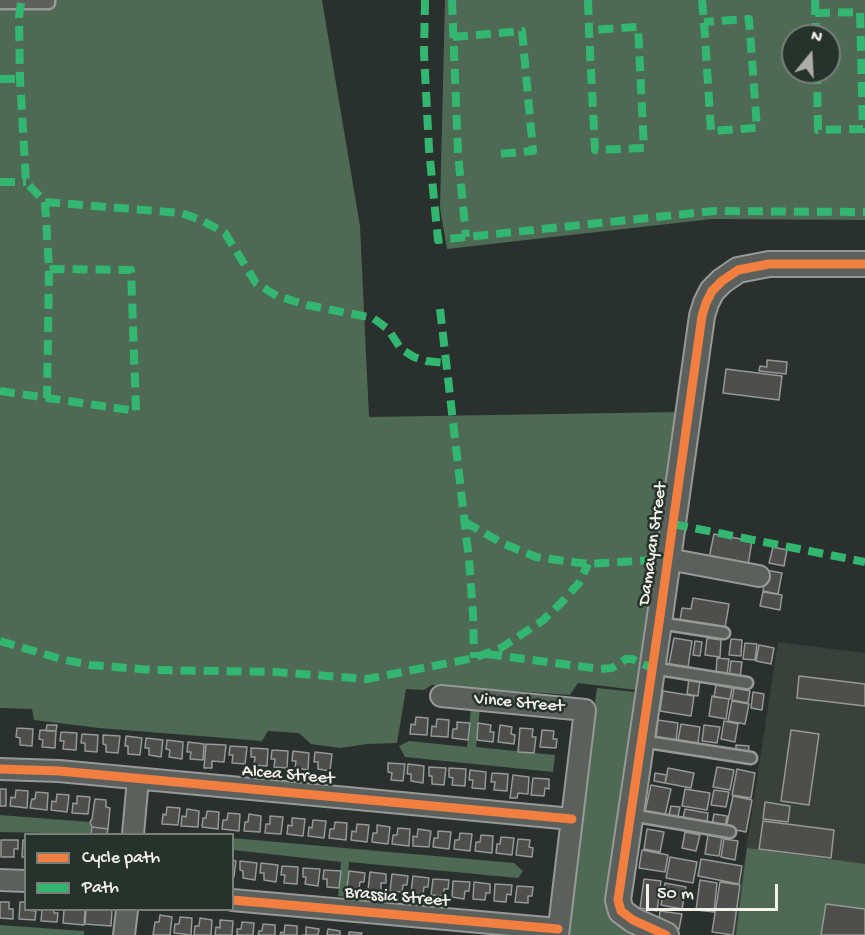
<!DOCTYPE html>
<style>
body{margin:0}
#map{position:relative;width:865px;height:935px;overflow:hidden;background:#29302d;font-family:"Gochi Hand",sans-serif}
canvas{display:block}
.legend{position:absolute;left:24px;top:833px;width:210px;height:78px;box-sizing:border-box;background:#26332d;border:2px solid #787f78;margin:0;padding:8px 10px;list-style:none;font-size:18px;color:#f4f1e8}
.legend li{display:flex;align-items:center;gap:12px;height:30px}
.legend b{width:30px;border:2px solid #787f78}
.north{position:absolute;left:781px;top:24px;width:60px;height:60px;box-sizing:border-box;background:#26332d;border:2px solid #787f78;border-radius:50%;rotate:18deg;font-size:16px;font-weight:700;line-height:24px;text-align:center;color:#f4f1e8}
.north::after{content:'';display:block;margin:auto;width:21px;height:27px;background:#adada7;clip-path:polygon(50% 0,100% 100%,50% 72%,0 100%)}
.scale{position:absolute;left:646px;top:884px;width:132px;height:27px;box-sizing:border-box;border:3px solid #f4f1e8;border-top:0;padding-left:8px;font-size:18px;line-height:21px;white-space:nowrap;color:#f4f1e8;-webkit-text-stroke:4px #26332d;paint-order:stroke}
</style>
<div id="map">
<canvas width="865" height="935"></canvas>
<ul class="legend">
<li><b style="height:8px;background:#f27e40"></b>Cycle path</li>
<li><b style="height:8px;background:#33b770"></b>Path</li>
</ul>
<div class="north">N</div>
<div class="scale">50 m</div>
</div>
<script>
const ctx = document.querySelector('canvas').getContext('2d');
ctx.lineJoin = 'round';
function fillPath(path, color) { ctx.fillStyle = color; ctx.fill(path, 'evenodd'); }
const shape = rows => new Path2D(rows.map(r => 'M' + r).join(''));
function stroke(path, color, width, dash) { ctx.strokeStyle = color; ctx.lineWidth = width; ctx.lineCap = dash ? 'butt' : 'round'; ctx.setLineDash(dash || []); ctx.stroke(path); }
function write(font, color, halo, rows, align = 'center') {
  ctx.font = font + ' "Gochi Hand",sans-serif'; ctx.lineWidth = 5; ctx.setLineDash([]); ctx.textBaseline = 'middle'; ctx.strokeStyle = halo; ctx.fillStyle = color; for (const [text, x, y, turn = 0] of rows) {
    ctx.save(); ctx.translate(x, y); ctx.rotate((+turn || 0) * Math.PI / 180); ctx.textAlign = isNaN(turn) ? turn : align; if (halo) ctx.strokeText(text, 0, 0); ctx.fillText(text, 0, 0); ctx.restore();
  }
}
fillPath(shape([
 [778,642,865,653,865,935,733,935]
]), '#3a403a');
fillPath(shape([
 [0,0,322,0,360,226,369,417,677,412,636,690,578,683,570,695,432,685,424,690,406,689,397,743,367,744,340,748,311,744,299,733,268,731,262,741,99,728,34,720,32,709,0,708],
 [445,0,865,0,865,220,712,219,447,249,440,208],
 [793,36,829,36,829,72,793,72],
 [597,688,636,692,607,894,615,924,636,935,562,935],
 [471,708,480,708,476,747,555,755,553,772,405,757,399,746,409,741,467,747],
 [0,815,90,822,92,827,90,834,0,832],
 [232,838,514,863,523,871,518,878,349,862,346,897,338,896,341,862,233,850],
 [747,848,865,864,865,935,736,935],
 [0,925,84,931,84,935,0,935]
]), '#4e6954');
const building = shape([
 [767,360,787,362,786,374,759,371,760,366,767,367,767,360],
 [726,369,782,376,779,400,723,393,726,369],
 [714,534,752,541,748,565,709,558,714,534],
 [773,547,787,550,784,566,769,563,773,547],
 [766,570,782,573,778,594,763,591,766,570],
 [763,592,782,595,780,610,760,606,763,592],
 [693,598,729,604,725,628,680,620,682,608,691,609,693,598],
 [674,638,692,641,688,667,669,664,674,638],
 [707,638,721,640,720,657,705,655,707,638],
 [731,639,742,640,741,656,729,655,731,639],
 [695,641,702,642,700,656,693,655,695,641],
 [745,643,757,644,755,660,743,659,745,643],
 [759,645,774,648,771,664,756,661,759,645],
 [717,658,729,659,727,675,716,674,717,658],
 [731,661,742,662,740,678,729,677,731,661],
 [799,676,865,684,865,706,797,698,799,676],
 [689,678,700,680,698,696,687,694,689,678],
 [716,685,732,688,730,699,714,697,716,685],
 [734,688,750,691,748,703,732,700,734,688],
 [663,691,694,696,691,716,660,711,663,691],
 [753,692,764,694,762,710,751,708,753,692],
 [712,696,729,699,726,719,709,716,712,696],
 [732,701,749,704,745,724,728,721,732,701],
 [416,717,428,718,427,735,410,734,411,724,415,725,416,717],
 [437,719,449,720,448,737,431,736,432,726,436,727,437,719],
 [658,720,678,723,676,741,656,739,658,720],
 [724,721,738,724,735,742,721,739,724,721],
 [457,722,470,723,468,740,452,738,453,729,457,729,457,722],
 [478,723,491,725,490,732,494,732,493,742,477,740,478,723],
 [681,724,700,727,698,743,678,740,681,724],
 [47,725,57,725,56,731,46,731,47,725],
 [500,725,512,727,511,734,515,735,514,744,498,742,500,725],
 [704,725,720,727,717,743,702,741,704,725],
 [17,728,33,729,32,746,20,745,20,738,16,737,17,728],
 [520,728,533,729,532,737,536,737,534,753,518,752,520,728],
 [40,730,56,731,55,748,42,747,43,740,39,739,40,730],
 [542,730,554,731,553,739,557,739,556,748,540,747,542,730],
 [791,730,819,734,809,805,781,801,791,730],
 [61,732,77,733,76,750,63,749,64,741,60,741,61,732],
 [82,734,98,735,97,752,85,751,85,743,81,743,82,734],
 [103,735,120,736,118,753,106,752,106,745,103,744,103,735],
 [126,736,142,738,140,755,128,754,128,746,125,746,126,736],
 [146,738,163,740,161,757,149,755,149,748,145,748,146,738],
 [167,740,183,742,182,759,169,757,170,750,166,749,167,740],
 [188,742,204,744,203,760,190,759,191,752,187,752,188,742],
 [206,744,226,745,224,762,212,761,212,768,204,768,206,744],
 [736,745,749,746,748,755,736,754,736,745],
 [230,746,247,747,245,764,232,763,233,755,229,755,230,746],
 [251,748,268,749,267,766,254,765,255,757,251,757,251,748],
 [272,750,288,751,287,768,274,767,275,759,271,759,272,750],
 [293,751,309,753,308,770,295,768,296,761,292,761,293,751],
 [315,752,332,754,330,771,318,769,318,762,314,762,315,752],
 [388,763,405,764,403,781,391,780,392,773,388,772,388,763],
 [408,764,424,766,423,783,411,781,411,774,407,774,408,764],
 [429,767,446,768,444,785,432,784,432,776,429,776,429,767],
 [717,767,734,770,730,790,713,787,717,767],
 [449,768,466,769,465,786,452,785,453,778,449,777,449,768],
 [668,768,694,773,691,788,665,783,668,768],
 [737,769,755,773,751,798,732,795,737,769],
 [470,770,486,772,485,789,472,788,473,780,469,780,470,770],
 [492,773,508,774,507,791,494,790,495,782,491,782,492,773],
 [655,773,667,775,665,783,654,781,655,773],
 [513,775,529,777,528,794,518,793,517,798,510,798,513,775],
 [533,778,549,779,549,789,545,788,544,796,531,795,533,778],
 [651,785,671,789,664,820,644,816,651,785],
 [0,789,6,789,6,806,0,806,0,789],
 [685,789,710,793,707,810,682,806,685,789],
 [16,790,28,791,27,808,10,806,11,797,15,798,16,790],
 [714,790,729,792,726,807,711,805,714,790],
 [36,792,48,793,47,810,30,808,32,799,35,799,36,792],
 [57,794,69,795,67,812,51,810,52,801,56,802,57,794],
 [77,796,90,797,88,814,72,813,73,803,77,804,77,796],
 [733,796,752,800,746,832,726,828,733,796],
 [95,799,106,800,106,807,110,808,108,829,92,827,90,822,92,819,95,799],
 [765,802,790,806,788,822,763,819,765,802],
 [671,806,680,807,677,821,668,819,671,806],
 [167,807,180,808,178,825,162,824,163,814,166,815,167,807],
 [187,809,199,811,198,827,181,826,182,816,186,817,187,809],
 [685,809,708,813,707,822,683,818,685,809],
 [207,811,219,812,218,829,202,827,203,818,206,818,207,811],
 [228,813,240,814,239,831,222,829,223,820,227,820,228,813],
 [249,814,261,816,260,832,244,831,245,822,248,822,249,814],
 [714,814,727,816,725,827,712,825,714,814],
 [270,816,283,817,281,834,265,833,266,824,270,824,270,816],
 [292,818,305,819,303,836,287,834,288,825,292,826,292,818],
 [313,820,326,821,324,838,308,836,309,827,312,828,313,820],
 [763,821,834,830,831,858,759,849,763,821],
 [335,822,347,823,346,840,329,838,330,829,334,829,335,822],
 [357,824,369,825,367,842,351,840,352,831,356,832,357,824],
 [377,825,390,827,388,844,372,842,373,833,377,833,377,825],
 [92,827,108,829,107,834,91,834,92,827],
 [398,828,410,829,409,846,392,844,393,835,397,835,398,828],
 [418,829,431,831,429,847,413,846,413,836,417,837,418,829],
 [647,829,664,832,660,852,644,849,647,829],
 [438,831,451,832,449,849,433,847,434,838,438,838,438,831],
 [685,832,700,835,696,851,682,848,685,832],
 [460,833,472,834,470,851,454,849,455,840,459,840,460,833],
 [481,835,493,836,492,853,475,851,476,842,480,842,481,835],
 [708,835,722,838,719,856,705,854,708,835],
 [501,837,514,838,512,855,496,853,497,844,500,844,501,837],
 [518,839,530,840,529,847,533,848,532,857,516,855,518,839],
 [724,839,738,841,735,860,721,857,724,839],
 [1,840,18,840,18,849,14,849,14,857,1,857,1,840],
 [23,840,26,840,26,857,22,857,23,840],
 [642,850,668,855,665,872,639,868,642,850],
 [670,857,697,862,693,883,666,878,670,857],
 [701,859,742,866,739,884,698,876,701,859],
 [232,860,236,861,234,877,232,877,232,860],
 [240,861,257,863,255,880,243,878,243,871,240,870,240,861],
 [261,863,278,865,276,882,264,880,264,873,260,873,261,863],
 [282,866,298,867,297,884,284,883,285,875,281,875,282,866],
 [303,868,320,869,318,886,305,884,306,877,303,877,303,868],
 [324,870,341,871,339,888,327,887,327,879,323,879,324,870],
 [349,871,365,873,364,882,360,882,359,889,347,888,349,871],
 [370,872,386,874,386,883,381,883,381,891,368,890,370,872],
 [392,874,408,876,407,885,403,885,402,892,390,891,392,874],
 [413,876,429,878,428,887,424,887,423,894,411,893,413,876],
 [433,879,449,880,448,889,444,889,444,896,431,895,433,879],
 [644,879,661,881,657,911,640,908,644,879],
 [700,880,717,883,714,912,696,910,700,880],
 [453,881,470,882,469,891,465,891,464,899,452,897,453,881],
 [474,882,490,884,490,893,486,893,485,900,473,899,474,882],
 [720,882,740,885,733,935,712,932,720,882],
 [665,883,686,887,682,909,661,905,665,883],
 [495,884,512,885,511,895,507,894,506,902,494,901,495,884],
 [517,886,533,887,532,896,528,896,528,903,515,902,517,886],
 [0,902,9,902,9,909,13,909,13,919,0,918,0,902],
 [20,902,26,902,26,910,36,911,35,920,19,919,20,902],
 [826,904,865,909,865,935,821,935,826,904],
 [42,910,54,910,54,913,58,913,57,922,41,921,42,910],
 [64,910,85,910,84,925,63,923,64,910],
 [86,910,112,910,111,926,85,924,86,910],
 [660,911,682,914,679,929,658,926,660,911],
 [160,915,172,917,170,935,153,935,155,922,159,922,160,915],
 [180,917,192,918,191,935,174,933,175,924,179,924,180,917],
 [200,918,212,920,211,935,194,935,195,926,199,926,200,918],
 [220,920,233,921,232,935,215,935,216,927,220,928,220,920],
 [242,922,254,923,253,935,237,935,237,929,241,929,242,922],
 [263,924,275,925,275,935,258,935,259,931,262,931,263,924],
 [285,925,297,926,297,935,280,935,281,932,284,933,285,925],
 [306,927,319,929,318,935,302,935,306,935,306,927],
 [328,929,340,931,340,935,327,935,328,929],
 [349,932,362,933,361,935,349,935,349,932]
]);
fillPath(building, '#4e4e4c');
stroke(building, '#969996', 1.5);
const service = shape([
 [0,3,49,3,49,0],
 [659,623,724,633],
 [652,668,747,683],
 [641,741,751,758],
 [631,815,730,832]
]);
const minor = shape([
 [668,559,759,576],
 [441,696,585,710,558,935],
 [0,769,59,771,572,819],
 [133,834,138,779],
 [0,880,26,881],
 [232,900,558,929],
 [124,935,127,910]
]);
const tertiary = shape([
 [666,935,633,920,621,911,618,900,659,623,702,316,706,303,712,291,722,281,738,270,769,264,865,264]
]);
stroke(service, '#969996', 15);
stroke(minor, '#969996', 24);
stroke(tertiary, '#969996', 28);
stroke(service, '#5c605c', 10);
stroke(minor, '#5c605c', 20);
stroke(tertiary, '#5c605c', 24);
stroke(shape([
 [425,0,424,53,429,149,438,240,714,211,865,212],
 [452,0,458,153,466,237],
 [588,0,589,30,595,150,644,148,638,27,589,30],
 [702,0,704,22,711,131,757,128,749,19,704,22],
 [815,0,816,36],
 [21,3,19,17,20,79,26,182,45,202,181,213,201,220,225,233,256,283,277,296,307,305,373,318,388,329,401,349,414,357,426,361,445,363],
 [815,13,860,12,863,129,818,130,817,72],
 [453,37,522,31,533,151,499,154],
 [0,79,20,79],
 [0,182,26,182],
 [45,202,49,269,47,398],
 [440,309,469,560,473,613,474,658],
 [0,391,136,411,131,270,49,269],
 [465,522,502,543,536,557,588,564,668,559],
 [673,524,865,562],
 [0,641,61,659,90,665,152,670,276,672,367,679,474,658,501,648,542,621,561,603,579,583,588,564],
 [487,654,600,669,612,668,626,659,632,659,652,668]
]), '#33b770', 8, [15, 8]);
stroke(shape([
 [0,769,59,771,572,819],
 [232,900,558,929],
 [666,935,633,920,621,911,618,900,659,623,702,316,706,303,712,291,722,281,738,270,769,264,865,264]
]), '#f27e40', 9);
write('18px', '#f4f1e8', '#26332d', [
 ["Damayan Street",654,544,-82],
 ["Vince Street",519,704,5],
 ["Alcea Street",288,776,5],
 ["Brassia Street",397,898,5]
]);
</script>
